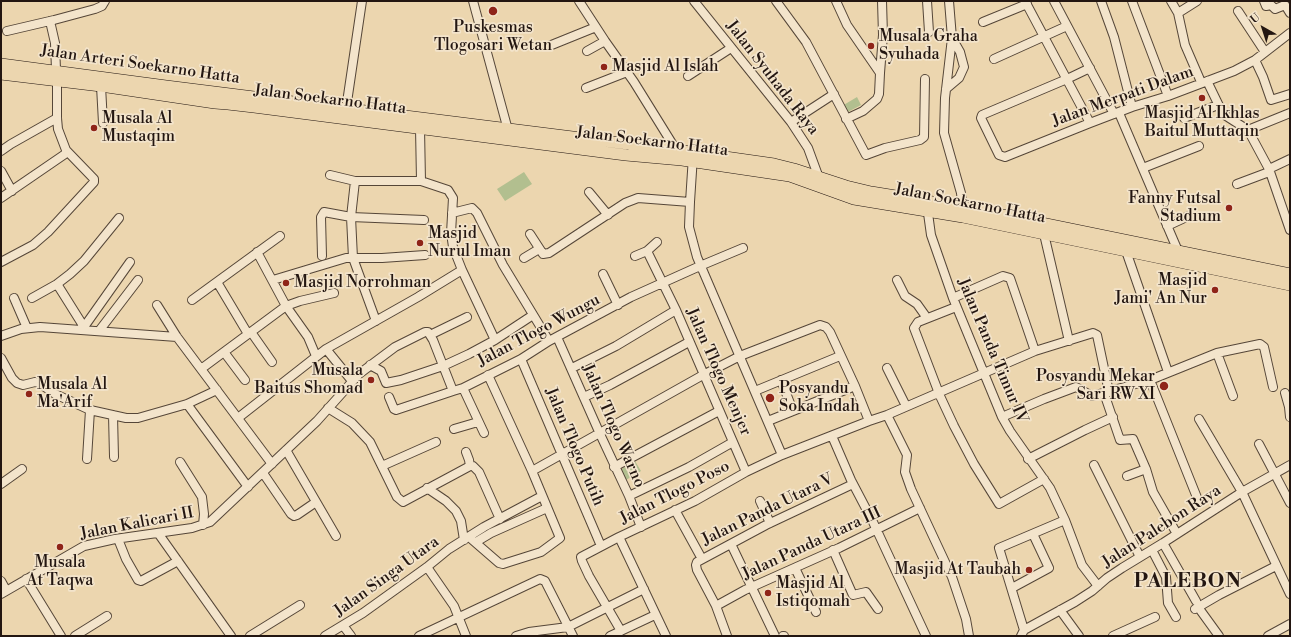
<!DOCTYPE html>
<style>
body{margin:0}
#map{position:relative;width:1291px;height:637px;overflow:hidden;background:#ecd6af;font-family:"Libre Bodoni",serif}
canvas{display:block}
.frame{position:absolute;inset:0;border:2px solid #231611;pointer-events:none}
.north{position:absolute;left:1243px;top:8px;width:40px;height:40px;-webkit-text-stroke:3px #f3e4cb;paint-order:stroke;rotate:321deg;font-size:11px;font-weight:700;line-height:16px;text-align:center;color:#231611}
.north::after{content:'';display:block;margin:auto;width:14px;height:18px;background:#231611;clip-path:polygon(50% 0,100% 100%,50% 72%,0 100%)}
</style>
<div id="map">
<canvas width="1291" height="637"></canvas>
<div class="frame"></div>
<div class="north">U</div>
</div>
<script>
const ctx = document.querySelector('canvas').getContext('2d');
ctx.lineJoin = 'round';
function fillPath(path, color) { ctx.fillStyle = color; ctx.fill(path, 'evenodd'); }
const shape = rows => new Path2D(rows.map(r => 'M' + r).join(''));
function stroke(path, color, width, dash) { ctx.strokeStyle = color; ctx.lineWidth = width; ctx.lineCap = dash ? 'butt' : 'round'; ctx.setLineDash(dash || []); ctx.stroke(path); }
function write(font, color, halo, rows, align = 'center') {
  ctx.font = font + ' "Libre Bodoni",serif'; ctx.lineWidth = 3.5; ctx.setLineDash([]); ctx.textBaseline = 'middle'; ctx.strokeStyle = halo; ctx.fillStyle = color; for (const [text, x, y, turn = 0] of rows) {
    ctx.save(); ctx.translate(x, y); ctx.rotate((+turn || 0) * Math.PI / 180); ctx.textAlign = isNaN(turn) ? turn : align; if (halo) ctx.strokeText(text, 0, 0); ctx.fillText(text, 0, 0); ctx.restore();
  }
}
fillPath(shape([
 [857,97,861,105,846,113,842,106],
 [524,172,532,184,505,201,497,189],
 [635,461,641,471,626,480,620,470]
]), '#b2bf8f');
const minor = shape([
 [473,1,508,130],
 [579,1,605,41,634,82,678,153],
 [694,1,791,122,808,148,819,178],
 [776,1,806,42,866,155,885,148,920,140,924,137,925,79],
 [836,1,847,25,880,73,879,94,877,99,863,111,846,119],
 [927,1,929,32],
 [949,1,952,38,945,98,944,133,961,193,963,212],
 [1025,1,1090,123],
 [1054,1,1114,114],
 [1101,1,1114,37,1132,107],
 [1132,1,1168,96],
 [1171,1,1178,13,1185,45,1201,82],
 [1264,1,1266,6,1271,5,1275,9,1285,5,1290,13],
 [1238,11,1265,52],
 [1178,13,1197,1],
 [50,21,55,43,56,70],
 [983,22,1027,4],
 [7,31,54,20,95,9,102,6,105,1],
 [549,46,596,27],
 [587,51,605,41],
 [994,59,1067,26],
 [1255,60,1263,77,1271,100,1290,94],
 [1090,68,1067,79,982,115,981,118,999,155,1005,157,1090,123,1132,107,1168,96,1234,71,1255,60,1290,33],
 [880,73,883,35,882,1],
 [688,76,731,48],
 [1207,81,1223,114,1248,130,1269,169,1290,230],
 [101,86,103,123],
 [586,88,627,72],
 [946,89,959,78,964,67,960,52,952,38],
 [346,109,362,1],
 [1119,113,1178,251],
 [1184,118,1218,105],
 [791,122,834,94],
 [420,128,421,181],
 [1248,130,1290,113],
 [1,151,11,144,57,118],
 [693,156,690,202,689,227,697,257,782,455],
 [1143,168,1199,146],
 [1269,169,1290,159],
 [1,171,12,191],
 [330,175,355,181,421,181,448,190,453,198,451,233,453,247,462,270,495,340],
 [355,181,351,217,353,258,376,321],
 [1237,184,1269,172],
 [589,192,608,215],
 [1,198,68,152],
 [927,206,931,235,953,298,1002,417,1010,431,1050,488,1065,520,1082,565,1098,586],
 [452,213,472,208,477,213,503,265,549,341],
 [1167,226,1193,214],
 [530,234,543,254,549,253,625,203,638,198,690,202],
 [1044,234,1069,341],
 [647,251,676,310,746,472],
 [1126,251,1168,372],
 [257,252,286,306,308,337,316,356],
 [322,256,321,217,324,212,351,217,424,220],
 [635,256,647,251,657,242],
 [524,258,539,249],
 [1,262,33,245,48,232,94,182,94,179,66,150,58,129,57,118,57,81],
 [603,274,618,305],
 [273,280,346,258,382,258,425,255],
 [897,280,905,296,917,304,927,318],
 [217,282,248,334],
 [57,284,84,327],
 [14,298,27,328],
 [32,298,57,284,70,274,84,261,119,218],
 [953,298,1003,276,1010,278,1035,351],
 [192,300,280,236],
 [157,305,177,337,272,464],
 [956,307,918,322,914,328,940,396,954,426,974,464,999,504,1044,479],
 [83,330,84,327,130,262],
 [99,331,138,280],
 [251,332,272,362],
 [430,335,467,317],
 [1,336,21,329,40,327,177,337],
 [557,337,600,434,629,496,641,527],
 [326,349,352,381],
 [224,352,245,380],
 [1217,353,1233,396],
 [1,358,12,378,17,383,23,385,35,382,39,383,55,394,90,410,126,418,138,418,187,404,217,390],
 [521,359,601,546],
 [370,365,381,371,386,383,401,380,443,366,469,354,495,340,533,315],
 [572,368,616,346,676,310],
 [887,368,906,406],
 [201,369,286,306,300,301,334,293],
 [781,380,793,411],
 [1150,380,1198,500],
 [463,388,484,433],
 [755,391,840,356],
 [1104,393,1120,440,1133,439,1146,469,1153,492,1177,534],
 [1285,393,1289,407,1290,417],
 [389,397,394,409,396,410,453,391],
 [584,397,610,385,689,342],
 [187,404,248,487],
 [328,408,352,423,370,442,397,497,403,502,470,466,473,466,479,472,500,519],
 [113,415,114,457],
 [887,415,907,455,905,472,911,489,952,577,966,619,969,636],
 [1002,417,1044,399,1076,387,1092,396,1150,380,1217,353,1260,344,1264,347,1273,387],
 [238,418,326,349,418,297,462,270],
 [1199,419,1242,492,1290,594],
 [768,421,855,386],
 [454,429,478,422],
 [832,436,851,480,873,522,926,636],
 [1259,444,1290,503],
 [286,450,336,536],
 [466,452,469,460,470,466],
 [87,459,90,410],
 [1028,459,1085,430,1113,417],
 [180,462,202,497,204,514,203,525],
 [1094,465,1140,557],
 [382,466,436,442],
 [614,467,719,411],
 [532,471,703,375,740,356,820,325,826,327,830,332,855,386,869,421],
 [263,473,291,514,294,516,297,515,316,502],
 [1127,476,1146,469],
 [1,484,22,469],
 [427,488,446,501,456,511,461,521,464,540],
 [629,496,689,467,733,442],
 [760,501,770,523],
 [675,510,702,559],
 [158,533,231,636],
 [469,537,499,563,503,564,541,552,560,538,532,471,488,375],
 [619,537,666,636],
 [118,539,126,559,138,580,141,581,178,561],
 [476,542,491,533,547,508],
 [1163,543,1196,601],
 [731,544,775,636],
 [833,550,852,593,853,595,866,592,878,609],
 [1152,550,1166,577,1168,603,1176,617],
 [427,567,454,606,466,636],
 [795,568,816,612],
 [26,579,61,636],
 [1,581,6,590],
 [1012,588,1049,568,1033,534],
 [1,594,84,546,115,539,192,528,210,522,317,421,359,374,395,347,425,332,428,332,433,340,453,391,463,388,521,359,549,341,631,297,700,266,743,248],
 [716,606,745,590,839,548,920,508],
 [1198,607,1219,636],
 [1195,609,1219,595,1276,566],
 [1060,610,1079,636],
 [345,628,351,636],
 [1024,630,1075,602,1092,591,1107,578,1122,568,1163,543,1242,492,1290,465],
 [621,631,589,576,582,561,581,557,619,537,695,501,746,472,782,455,869,421,887,415,1035,351,1093,333,1097,335,1109,392],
 [75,636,107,616],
 [250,636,300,605],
 [325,636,363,613,427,567,449,549,484,527,542,496],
 [419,636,540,579,545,581,573,636],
 [516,636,529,632,568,627,644,589],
 [610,636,655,615],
 [727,636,716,606,697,570,696,565,697,562,766,525,853,484],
 [783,636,784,636],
 [1021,636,1024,630,999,548,1065,520],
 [1113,636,1155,617],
 [1268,636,1290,624]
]);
const major = shape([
 [1,64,166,86,676,150,774,164,794,169,846,186,871,192,963,207,1290,274],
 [1,74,101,86,215,103,228,104,254,107,626,155,682,160,790,176,854,199,963,217,1290,285]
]);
stroke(minor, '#554638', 10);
stroke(major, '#231611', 12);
stroke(minor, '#f3e4cb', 8);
stroke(major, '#ecd6af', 11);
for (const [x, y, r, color] of [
 [493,11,5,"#8f2418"],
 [871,46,4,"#8f2418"],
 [604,67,4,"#8f2418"],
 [1202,98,4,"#8f2418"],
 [94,128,4,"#8f2418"],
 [1229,208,4,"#8f2418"],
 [420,243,4,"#8f2418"],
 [286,283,4,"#8f2418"],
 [1215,290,4,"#8f2418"],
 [371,380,4,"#8f2418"],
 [1164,386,5,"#8f2418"],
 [29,394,4,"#8f2418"],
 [770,398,5,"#8f2418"],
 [60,547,4,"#8f2418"],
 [1029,570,4,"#8f2418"],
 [768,593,4,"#8f2418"]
]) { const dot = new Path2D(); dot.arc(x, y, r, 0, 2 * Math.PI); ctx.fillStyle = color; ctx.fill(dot); stroke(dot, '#f3e4cb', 1.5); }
write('16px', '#231611', '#f3e4cb', [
 ["Puskesmas",493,28,"center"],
 ["Tlogosari Wetan",493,46,"center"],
 ["Musala Graha",879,37],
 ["Syuhada",879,55],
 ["Masjid Al Islah",612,67],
 ["Masjid Al Ikhlas",1202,114,"center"],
 ["Baitul Muttaqin",1202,132,"center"],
 ["Musala Al",102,119],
 ["Mustaqim",102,137],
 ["Fanny Futsal",1221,199,"right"],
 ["Stadium",1221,217,"right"],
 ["Masjid",428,234],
 ["Nurul Iman",428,252],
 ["Masjid",1207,281,"right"],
 ["Jami' An Nur",1207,299,"right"],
 ["Masjid Norrohman",294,283],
 ["Musala",363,371,"right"],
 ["Baitus Shomad",363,389,"right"],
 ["Posyandu Mekar",1155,377,"right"],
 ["Sari RW XI",1155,395,"right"],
 ["Musala Al",37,385],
 ["Ma'Arif",37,403],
 ["Posyandu",779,389],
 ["Soka Indah",779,407],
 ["Musala",60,563,"center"],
 ["At Taqwa",60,581,"center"],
 ["Masjid At Taubah",1021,570,"right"],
 ["Masjid Al",776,584],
 ["Istiqomah",776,602]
], 'left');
write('16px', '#231611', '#f3e4cb', [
 ["Jalan Arteri Soekarno Hatta",140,65,8],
 ["Jalan Syuhada Raya",772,78,52],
 ["Jalan Merpati Dalam",1123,97,-20],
 ["Jalan Soekarno Hatta",330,100,7],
 ["Jalan Soekarno Hatta",652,142,7],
 ["Jalan Soekarno Hatta",970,204,11],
 ["Jalan Tlogo Wungu",539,331,-28],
 ["Jalan Panda Timur IV",992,351,67],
 ["Jalan Tlogo Menjer",718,372,66],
 ["Jalan Tlogo Warno",613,426,66],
 ["Jalan Tlogo Putih",574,447,67],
 ["Jalan Tlogo Poso",675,493,-27],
 ["Jalan Panda Utara V",768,510,-26],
 ["Jalan Kalicari II",137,524,-11],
 ["Jalan Palebon Raya",1162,527,-33],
 ["Jalan Panda Utara III",812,544,-25],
 ["Jalan Singa Utara",387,577,-36]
]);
ctx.letterSpacing = '1px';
write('bold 20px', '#231611', '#f3e4cb', [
 ["PALEBON",1188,582]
]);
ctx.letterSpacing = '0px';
</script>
